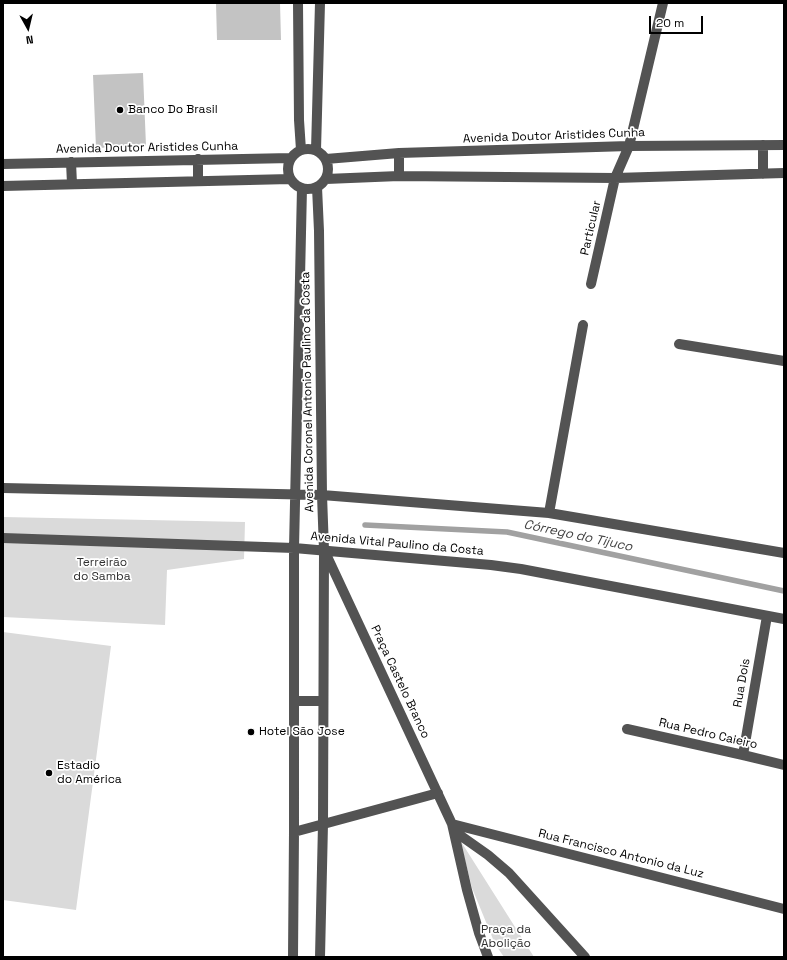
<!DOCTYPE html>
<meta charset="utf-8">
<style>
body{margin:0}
#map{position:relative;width:787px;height:960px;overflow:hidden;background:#fff;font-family:"Space Grotesk",sans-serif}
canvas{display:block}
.frame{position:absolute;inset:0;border:4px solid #000;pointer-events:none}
.north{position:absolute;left:8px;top:8px;width:40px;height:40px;-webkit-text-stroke:3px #fff;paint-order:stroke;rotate:172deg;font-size:11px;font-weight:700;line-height:16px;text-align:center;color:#000}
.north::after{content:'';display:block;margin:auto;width:14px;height:18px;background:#000;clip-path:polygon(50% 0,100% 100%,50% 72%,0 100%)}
.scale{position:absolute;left:649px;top:16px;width:54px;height:18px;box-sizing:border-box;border:2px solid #000;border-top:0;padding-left:5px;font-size:12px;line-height:14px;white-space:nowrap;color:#000;-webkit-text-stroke:3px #fff;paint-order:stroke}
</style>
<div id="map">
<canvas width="787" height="960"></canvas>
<div class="frame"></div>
<div class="north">N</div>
<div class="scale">20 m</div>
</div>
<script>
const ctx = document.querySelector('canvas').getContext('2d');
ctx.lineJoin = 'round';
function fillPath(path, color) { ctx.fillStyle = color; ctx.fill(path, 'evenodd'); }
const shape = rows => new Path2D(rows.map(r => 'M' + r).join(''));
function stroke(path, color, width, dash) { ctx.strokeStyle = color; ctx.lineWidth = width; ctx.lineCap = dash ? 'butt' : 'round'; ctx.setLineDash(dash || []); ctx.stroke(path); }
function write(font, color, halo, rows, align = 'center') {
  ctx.font = font + ' "Space Grotesk",sans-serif'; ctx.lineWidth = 3.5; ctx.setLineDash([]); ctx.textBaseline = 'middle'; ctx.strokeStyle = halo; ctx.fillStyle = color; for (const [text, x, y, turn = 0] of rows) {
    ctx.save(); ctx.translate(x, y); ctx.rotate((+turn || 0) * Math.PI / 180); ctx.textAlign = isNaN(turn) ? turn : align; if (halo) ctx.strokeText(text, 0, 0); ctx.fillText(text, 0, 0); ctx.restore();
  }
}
fillPath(shape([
 [3,517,245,522,244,559,167,570,165,625,3,617],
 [3,632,111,646,76,910,3,900],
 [460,840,534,957,504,957,495,944,472,888]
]), '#dadada');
stroke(shape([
 [365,525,507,532,784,591]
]), '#a1a1a1', 5.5);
fillPath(shape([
 [216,3,280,3,281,40,217,40],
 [143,73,146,146,96,148,93,75]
]), '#c3c3c3');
stroke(shape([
 [298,3,299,120,301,150],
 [763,145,763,174],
 '288 169a20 20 0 1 1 40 0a20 20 0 1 1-40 0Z',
 [316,150,320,3],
 [399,153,399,176],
 [326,159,399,153,629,146,784,145],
 [71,162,72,184],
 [3,164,291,158],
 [326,179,399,176,615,178,784,173],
 [198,181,198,159],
 [3,186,290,179],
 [317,187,319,231,322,495,324,550,323,824,320,957],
 [591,284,615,178,629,146,663,3],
 [679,344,784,361],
 [3,488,322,495,549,513,784,553],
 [549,513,583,325],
 [3,538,294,548,491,565,521,569,784,619],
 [325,552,452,824,467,890,479,933,488,957],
 [294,701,322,701],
 [627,729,743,755,784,765],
 [743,755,767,616],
 [452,824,784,909],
 [454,831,488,855,509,873,585,957],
 [294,832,438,793],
 [293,957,294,832,294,548,302,188]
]), '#535353', 10);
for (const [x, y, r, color] of [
 [120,110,4,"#000"],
 [251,732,4,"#000"],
 [49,773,4,"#000"]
]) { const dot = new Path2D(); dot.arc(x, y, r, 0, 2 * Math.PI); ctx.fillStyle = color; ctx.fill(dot); stroke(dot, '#fff', 1.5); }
write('12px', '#000', '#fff', [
 ["Banco Do Brasil",128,110],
 ["Hotel São Jose",259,732],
 ["Estadio",57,766],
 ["do América",57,780]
], 'left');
write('12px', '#000', '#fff', [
 ["Avenida Doutor Aristides Cunha",554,136,-2],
 ["Avenida Doutor Aristides Cunha",147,148,-1],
 ["Particular",591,228,-77],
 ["Avenida Coronel Antonio Paulino da Costa",308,392,-91],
 ["Avenida Vital Paulino da Costa",397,544,5],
 ["Praça Castelo Branco",400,682,65],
 ["Rua Dois",742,683,-80],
 ["Rua Pedro Caieiro",708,734,13],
 ["Rua Francisco Antonio da Luz",621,854,14]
]);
write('12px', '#313131', '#fff', [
 ["Terreirão",102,563],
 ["do Samba",102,577],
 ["Praça da",506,930],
 ["Abolição",506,944]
]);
write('italic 13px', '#424242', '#fff', [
 ["Córrego do Tijuco",578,536,12]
]);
</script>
